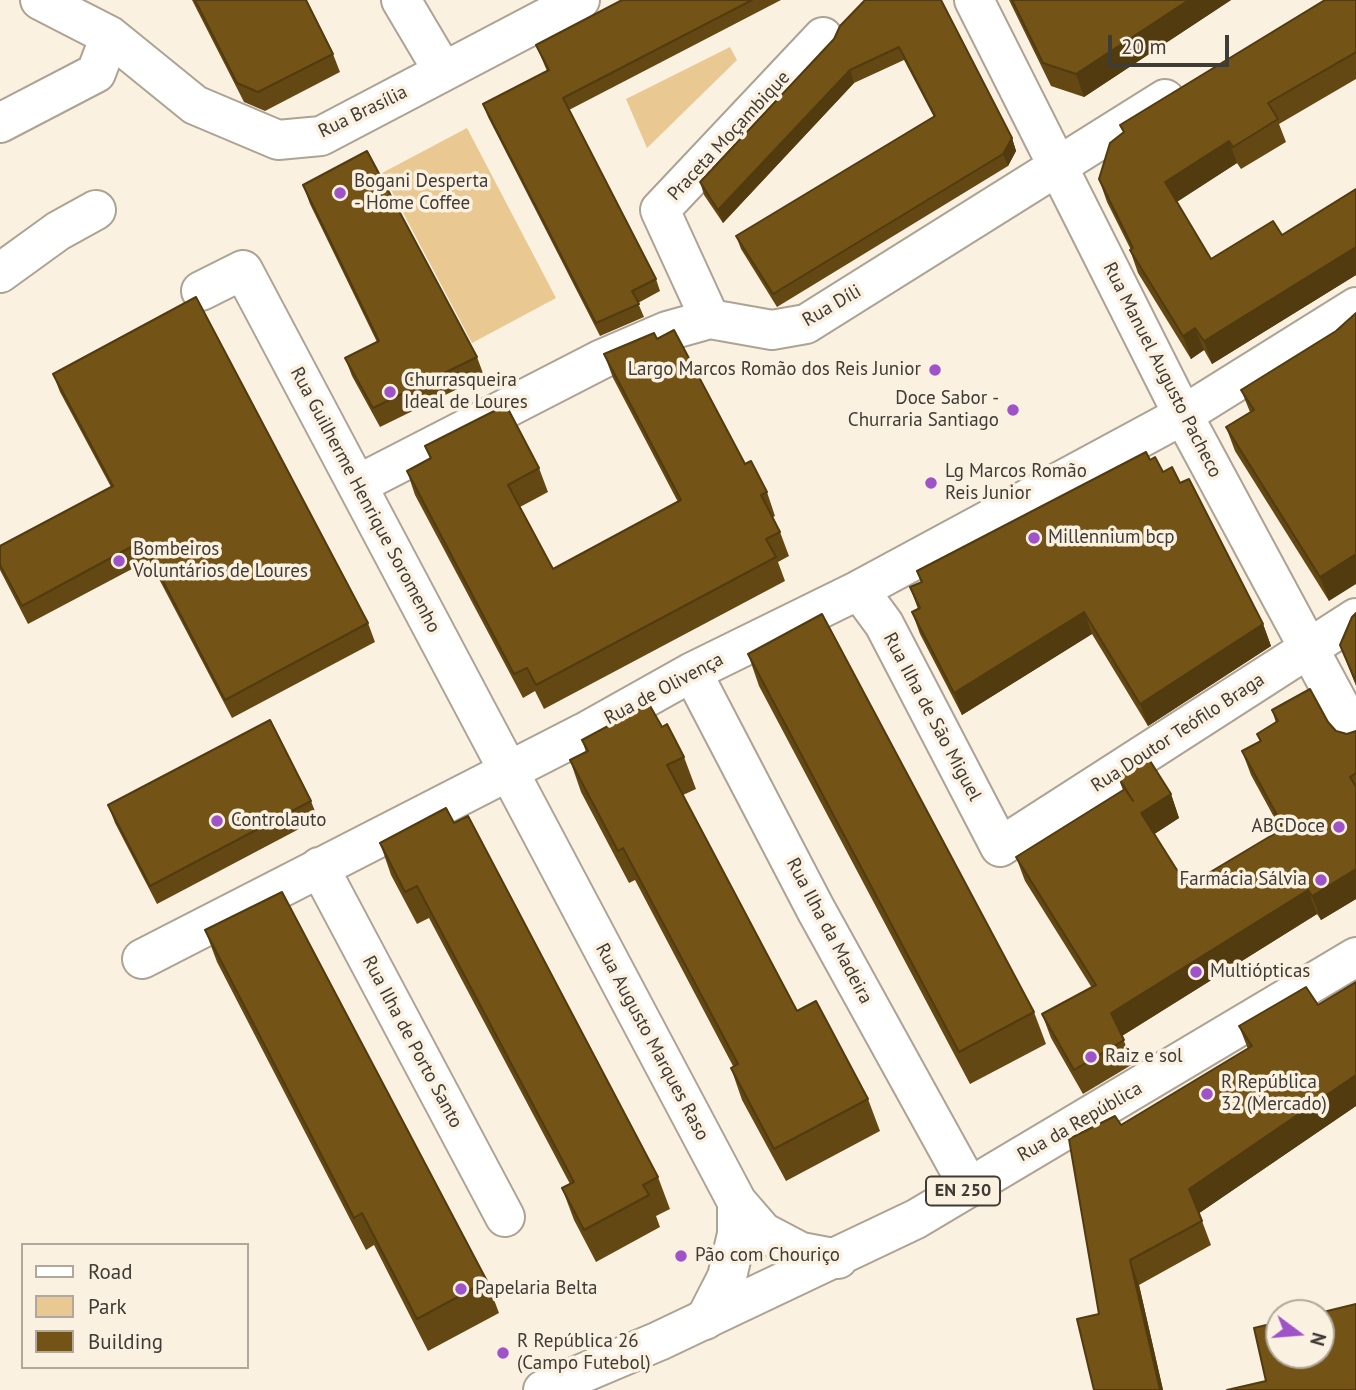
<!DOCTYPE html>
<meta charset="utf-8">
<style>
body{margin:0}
#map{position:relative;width:1356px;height:1390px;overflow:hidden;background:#fbf1e1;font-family:"PT Sans",sans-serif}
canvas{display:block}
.legend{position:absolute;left:21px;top:1243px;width:228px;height:126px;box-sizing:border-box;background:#fbf1e1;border:2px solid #b0a89c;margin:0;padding:9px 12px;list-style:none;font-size:21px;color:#3f3b35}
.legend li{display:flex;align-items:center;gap:14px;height:35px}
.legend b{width:35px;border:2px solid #b0a89c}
.north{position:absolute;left:1265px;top:1299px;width:70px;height:70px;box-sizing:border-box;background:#fbf1e1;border:2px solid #b0a89c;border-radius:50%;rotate:106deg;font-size:19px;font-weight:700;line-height:28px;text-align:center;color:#3f3b35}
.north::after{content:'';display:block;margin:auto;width:24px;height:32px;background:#9e54c8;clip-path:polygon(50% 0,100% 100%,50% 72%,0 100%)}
.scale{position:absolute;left:1108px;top:35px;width:121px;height:32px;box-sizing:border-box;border:4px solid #3f3b35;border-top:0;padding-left:9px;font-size:21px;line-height:24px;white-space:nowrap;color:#3f3b35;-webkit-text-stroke:5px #fbf1e1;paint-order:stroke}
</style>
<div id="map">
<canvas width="1356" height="1390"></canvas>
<ul class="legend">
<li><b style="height:9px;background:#fff"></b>Road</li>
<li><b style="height:19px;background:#e9c892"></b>Park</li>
<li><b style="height:19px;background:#745416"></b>Building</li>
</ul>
<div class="north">N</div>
<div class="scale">20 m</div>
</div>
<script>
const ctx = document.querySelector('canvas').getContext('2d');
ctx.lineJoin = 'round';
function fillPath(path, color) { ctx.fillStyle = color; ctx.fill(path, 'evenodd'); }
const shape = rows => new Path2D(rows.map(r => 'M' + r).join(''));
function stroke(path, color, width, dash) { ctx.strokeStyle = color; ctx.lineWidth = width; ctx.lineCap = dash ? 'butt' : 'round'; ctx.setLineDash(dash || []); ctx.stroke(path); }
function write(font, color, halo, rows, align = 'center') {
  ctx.font = font + ' "PT Sans",sans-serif'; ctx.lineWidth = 7; ctx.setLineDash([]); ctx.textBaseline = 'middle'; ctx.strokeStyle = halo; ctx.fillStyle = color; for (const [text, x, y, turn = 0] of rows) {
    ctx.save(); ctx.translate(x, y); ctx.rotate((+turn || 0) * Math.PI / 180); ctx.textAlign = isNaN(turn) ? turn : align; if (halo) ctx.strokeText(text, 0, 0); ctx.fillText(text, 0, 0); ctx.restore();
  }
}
fillPath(shape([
 [730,47,737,60,647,148,626,99],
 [467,128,556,298,472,343,382,173]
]), '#e9c892');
const minor = shape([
 [40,0,110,36,195,105,278,140,321,136,580,0],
 [401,0,443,71],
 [0,123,96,73,110,36],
 [0,273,58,231,96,210],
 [201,291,243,270,737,1202,737,1234,727,1277,705,1320],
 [710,319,660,210,823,37],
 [357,485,602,359,667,331,710,319,772,330,806,324,1165,99],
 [859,590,884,624,1000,847,1356,618],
 [692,672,815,908,969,1187],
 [319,867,505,1217],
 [142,959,585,732,692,672,859,590,1183,415,1356,307],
 [737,1202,763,1232,801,1252,838,1259]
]);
const major = shape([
 [974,0,1183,415,1356,736],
 [543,1390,659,1341,916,1219,1356,957]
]);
stroke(minor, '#ada394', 42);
stroke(major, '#ada394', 42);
stroke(minor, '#fff', 38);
stroke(major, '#fff', 38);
fillPath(shape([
 [192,0,306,0,333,54,340,72,265,111,244,102],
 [622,0,781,0,569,110,656,279,660,291,638,303,644,317,600,336,488,117,483,104,547,71,536,45],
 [865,0,1012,138,1016,151,1008,166,777,307,741,249,736,236,934,117,904,60,854,83,723,223,704,195,700,182,834,39],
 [1009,0,1231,0,1084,97,1051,86],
 [1356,0,1356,79,1279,124,1286,142,1241,169,1237,163,1177,202,1211,259,1282,235,1356,189,1356,275,1212,364,1204,350,1191,359,1138,273,1130,250,1131,250,1107,202,1099,179,1124,133,1120,125],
 [303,185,477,357,484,376,380,427,352,376,345,358,377,342,310,204],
 [1336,331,1329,601,1235,451,1226,427,1250,412,1241,390],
 [657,339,745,464,767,492,775,516,773,517,780,532,789,556,778,562,785,581,544,709,535,691,523,698,415,495,407,471,430,458,425,446,539,468,548,492,520,507,553,569,678,502,613,378,604,354],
 [53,374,368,623,375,642,232,718,149,560,28,624,0,570,0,546,111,487,60,392],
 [1150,460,1163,472,1180,483,1263,624,1271,646,1148,726,1092,634,962,715,920,634,912,612,918,609,910,587,921,582,917,571],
 [1356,613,1356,686,1340,645],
 [748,654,1034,1012,1046,1044,970,1084,759,686],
 [1272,710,1328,722,1336,731,1347,734,1356,731,1356,899,1321,920,1317,914,1122,1036,1133,1064,1083,1094,1051,1038,1042,1014,1092,988,1025,881,1016,857,1123,790,1117,775,1171,794,1179,818,1154,834,1187,886,1281,830,1251,775,1242,751,1260,742,1257,734,1276,723],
 [662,727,684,757,696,789,683,795,797,1011,868,1099,880,1131,786,1181,742,1100,731,1068,733,1066,635,880,629,883,581,792,570,760,586,752,582,740],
 [311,801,318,819,157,904,115,823,108,805],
 [454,823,658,1177,670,1209,656,1216,660,1227,596,1262,574,1220,562,1188,570,1184,429,918,417,924,391,875,380,843],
 [205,930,487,1281,499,1313,428,1351,374,1245,366,1250,217,962],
 [1356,982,1356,1106,1199,1213,1211,1245,1139,1285,1163,1390,1094,1390,1099,1314,1121,1125,1248,1049,1239,1026,1318,1005]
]), '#644813');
fillPath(shape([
 [1189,0,1231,0,1084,97,1076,74],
 [850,70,854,83,723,223,718,210],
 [1012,138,1016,151,1008,166,1003,154],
 [1229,141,1237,163,1173,204,1165,182],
 [1356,247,1356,275,1212,364,1204,341],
 [1195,328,1204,350,1191,359,1183,336],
 [1356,554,1356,584,1329,601,1320,577],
 [1084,612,1092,634,962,715,954,693],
 [1263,624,1271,646,1148,726,1140,704],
 [1171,794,1179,818,1150,837,1141,813],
 [1356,869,1356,899,1321,920,1312,896],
 [1308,890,1317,914,1120,1037,1111,1013],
 [1356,1075,1356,1106,1198,1214,1189,1189],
 [1130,1260,1139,1285,1163,1390,1160,1390]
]), '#513b0f');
const building = shape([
 [195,0,306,0,333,54,258,92,237,83,195,0],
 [622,0,752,0,563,98,656,279,632,291,639,304,596,323,483,104,549,70,536,45,622,0],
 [865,0,941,0,1012,138,1003,154,773,294,736,236,935,116,899,47,850,70,718,210,700,182,834,39,840,26,865,0],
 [1012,0,1189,0,1076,74,1043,63,1012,0],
 [1325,0,1356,0,1356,52,1268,103,1278,119,1233,147,1229,141,1165,182,1211,259,1273,221,1282,235,1356,189,1356,247,1204,341,1195,328,1183,336,1130,250,1133,248,1099,179,1110,143,1124,132,1120,125,1325,0],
 [367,151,477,357,373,408,345,358,379,341,303,185,367,151],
 [196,297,368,623,225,700,142,541,22,606,0,565,0,546,113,486,53,374,196,297],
 [1356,313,1356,554,1320,577,1226,427,1254,410,1241,390,1336,331,1356,313],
 [674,330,745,464,751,461,767,492,761,495,780,532,766,539,776,557,536,685,527,668,514,674,407,471,431,458,425,446,506,405,539,468,508,485,553,569,681,500,604,354,654,333,657,339,674,330],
 [1146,452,1150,460,1155,457,1163,472,1172,467,1180,483,1189,479,1263,624,1140,704,1084,612,954,693,912,612,920,608,910,587,922,582,917,571,1146,452],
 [1356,613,1356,682,1340,645,1352,617,1356,613],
 [822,614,1034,1012,959,1052,748,654,822,614],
 [1310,689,1328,722,1336,731,1347,734,1356,731,1356,773,1350,777,1356,787,1356,869,1312,896,1308,890,1111,1013,1124,1040,1074,1070,1042,1014,1096,985,1016,857,1125,789,1133,801,1117,775,1147,756,1171,794,1141,813,1187,886,1284,828,1242,751,1261,741,1257,734,1278,721,1272,710,1310,689],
 [649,704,662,727,667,724,684,757,667,765,797,1011,816,1001,868,1099,774,1149,731,1068,738,1064,623,848,618,851,570,760,588,751,582,740,649,704],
 [270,720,311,801,150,886,108,805,270,720],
 [446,808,454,823,468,816,658,1177,643,1185,649,1195,584,1230,562,1188,574,1182,417,886,405,892,380,843,446,808],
 [282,892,487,1281,417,1319,362,1213,354,1218,205,930,282,892],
 [1356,982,1356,1075,1189,1189,1202,1221,1130,1260,1160,1390,1094,1390,1077,1319,1099,1314,1069,1139,1115,1116,1121,1125,1252,1046,1239,1026,1306,987,1318,1005,1356,982],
 [1356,1304,1356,1390,1227,1390,1266,1381,1254,1328,1279,1322,1279,1355,1321,1355,1321,1313,1319,1313,1356,1304]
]);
fillPath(building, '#745416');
stroke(building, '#513b0f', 2);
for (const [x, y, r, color] of [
 [340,193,7,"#9e54c8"],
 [935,370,7,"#9e54c8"],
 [390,392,7,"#9e54c8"],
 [1013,410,7,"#9e54c8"],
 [931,483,7,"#9e54c8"],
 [1034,538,7,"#9e54c8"],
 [119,561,7,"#9e54c8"],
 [217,821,7,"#9e54c8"],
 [1339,827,7,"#9e54c8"],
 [1321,880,7,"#9e54c8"],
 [1196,972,7,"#9e54c8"],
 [1091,1057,7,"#9e54c8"],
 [1207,1094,7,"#9e54c8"],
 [681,1256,7,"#9e54c8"],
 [461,1289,7,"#9e54c8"],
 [503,1353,7,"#9e54c8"]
]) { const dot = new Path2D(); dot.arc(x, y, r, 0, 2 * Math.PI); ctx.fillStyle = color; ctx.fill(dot); stroke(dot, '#fbf1e1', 2.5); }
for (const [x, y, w] of [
 [963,1191,74]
]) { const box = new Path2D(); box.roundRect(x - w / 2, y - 14.5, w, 29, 5); ctx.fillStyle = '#fbf1e1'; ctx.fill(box); stroke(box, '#3f3b35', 2); }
write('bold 18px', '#3f3b35', null, [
 ["EN 250",963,1191]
]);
write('19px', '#3f3b35', '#fbf1e1', [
 ["Rua Brasília",363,112,-26],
 ["Praceta Moçambique",729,136,-47],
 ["Rua Díli",832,306,-30],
 ["Rua Manuel Augusto Pacheco",1162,370,63],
 ["Rua Guilherme Henrique Soromenho",365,500,62],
 ["Rua de Olivença",664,689,-28],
 ["Rua Ilha de São Miguel",932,717,62],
 ["Rua Doutor Teófilo Braga",1178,733,-33],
 ["Rua Ilha da Madeira",829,931,62],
 ["Rua Ilha de Porto Santo",412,1042,62],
 ["Rua Augusto Marques Raso",652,1042,62],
 ["Rua da República",1080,1122,-30]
]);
write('19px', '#3f3b35', '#fbf1e1', [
 ["Bogani Desperta",354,182],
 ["- Home Coffee",354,204],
 ["Largo Marcos Romão dos Reis Junior",921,370,"right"],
 ["Churrasqueira",404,381],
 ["Ideal de Loures",404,403],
 ["Doce Sabor -",999,399,"right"],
 ["Churraria Santiago",999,421,"right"],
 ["Lg Marcos Romão",945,472],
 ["Reis Junior",945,494],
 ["Millennium bcp",1048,538],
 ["Bombeiros",133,550],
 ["Voluntários de Loures",133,572],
 ["Controlauto",231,821],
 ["ABCDoce",1325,827,"right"],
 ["Farmácia Sálvia",1307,880,"right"],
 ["Multiópticas",1210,972],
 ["Raiz e sol",1105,1057],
 ["R República",1221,1083],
 ["32 (Mercado)",1221,1105],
 ["Pão com Chouriço",695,1256],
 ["Papelaria Belta",475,1289],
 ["R República 26",517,1342],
 ["(Campo Futebol)",517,1364]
], 'left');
</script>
